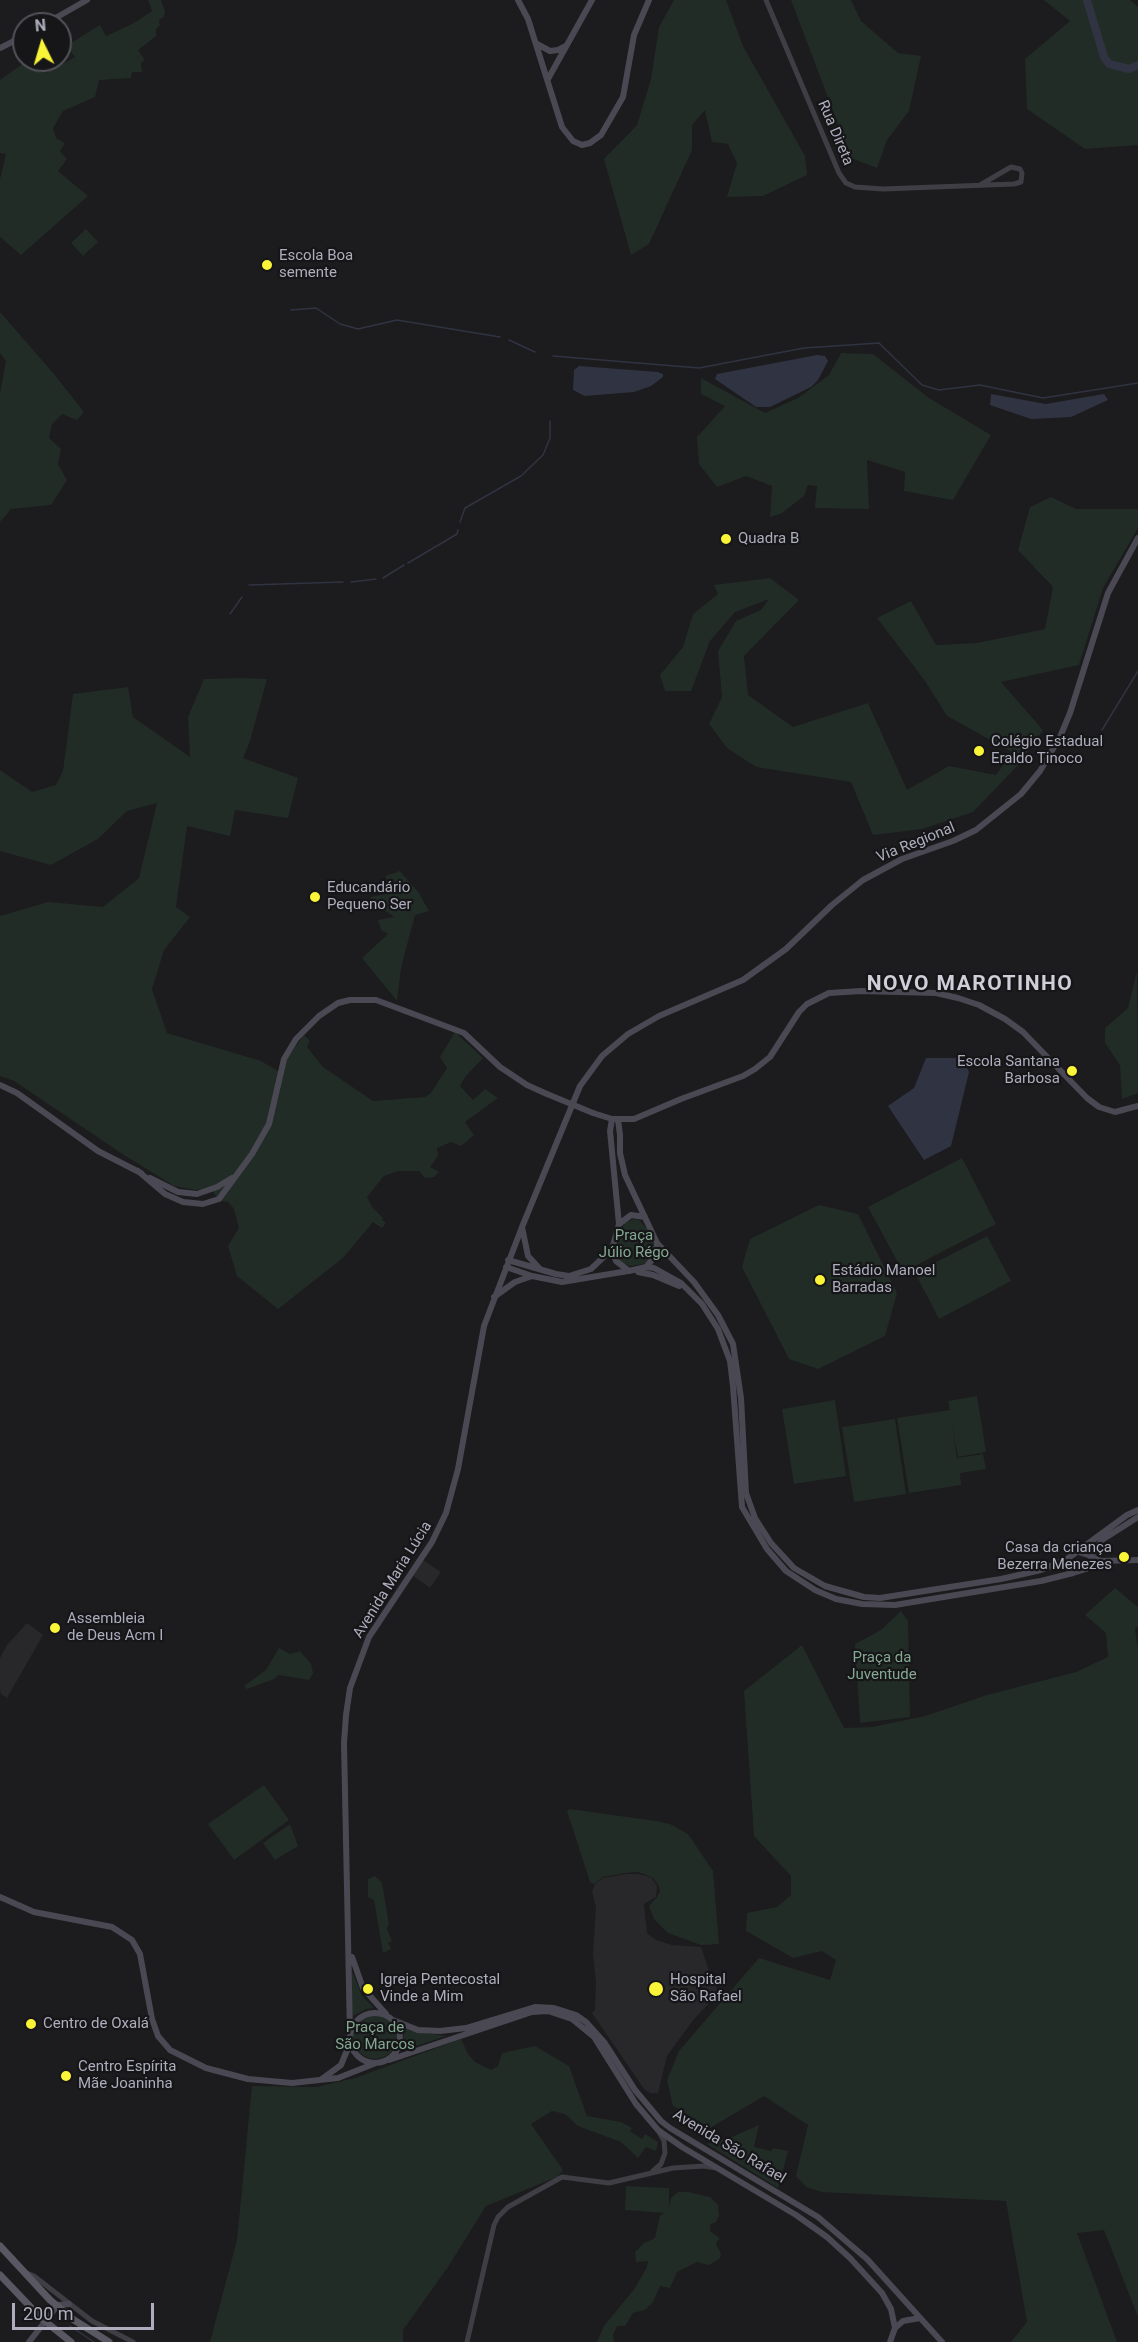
<!DOCTYPE html>
<meta charset="utf-8">
<style>
body{margin:0}
#map{position:relative;width:1138px;height:2342px;overflow:hidden;background:#1c1b1d;font-family:Roboto,sans-serif}
canvas{display:block}
.north{position:absolute;left:12px;top:12px;width:60px;height:60px;box-sizing:border-box;background:#161618;border:2px solid #52525a;border-radius:50%;rotate:355deg;font-size:16px;font-weight:700;line-height:24px;text-align:center;color:#adadbd}
.north::after{content:'';display:block;margin:auto;width:21px;height:27px;background:#f9f437;clip-path:polygon(50% 0,100% 100%,50% 72%,0 100%)}
.scale{position:absolute;left:12px;top:2303px;width:142px;height:27px;box-sizing:border-box;border:3px solid #adadbd;border-top:0;padding-left:8px;font-size:18px;line-height:21px;white-space:nowrap;color:#adadbd;-webkit-text-stroke:4px #161618;paint-order:stroke}
</style>
<div id="map">
<canvas width="1138" height="2342"></canvas>
<div class="north">N</div>
<div class="scale">200 m</div>
</div>
<script>
const ctx = document.querySelector('canvas').getContext('2d');
ctx.lineJoin = 'round';
function fillPath(path, color) { ctx.fillStyle = color; ctx.fill(path, 'evenodd'); }
const shape = rows => new Path2D(rows.map(r => 'M' + r).join(''));
function stroke(path, color, width, dash) { ctx.strokeStyle = color; ctx.lineWidth = width; ctx.lineCap = dash ? 'butt' : 'round'; ctx.setLineDash(dash || []); ctx.stroke(path); }
function write(font, color, halo, rows, align = 'center') {
  ctx.font = font + ' Roboto,sans-serif'; ctx.lineWidth = 4.5; ctx.setLineDash([]); ctx.textBaseline = 'middle'; ctx.strokeStyle = halo; ctx.fillStyle = color; for (const [text, x, y, turn = 0] of rows) {
    ctx.save(); ctx.translate(x, y); ctx.rotate((+turn || 0) * Math.PI / 180); ctx.textAlign = isNaN(turn) ? turn : align; if (halo) ctx.strokeText(text, 0, 0); ctx.fillText(text, 0, 0); ctx.restore();
  }
}
fillPath(shape([
 [423,1560,441,1572,430,1588,412,1575],
 [27,1623,43,1635,7,1698,1,1694,0,1689,0,1658,7,1645],
 [625,1874,638,1874,651,1877,657,1886,656,1897,644,1904,647,1933,656,1940,672,1945,701,1947,710,1974,716,1981,717,1995,694,2019,667,2056,658,2093,650,2093,644,2089,592,2013,595,2009,596,1982,593,1954,596,1907,592,1891,595,1884,603,1878]
]), '#28272a');
fillPath(shape([
 [148,0,161,0,165,12,164,17,159,20,160,25,156,29,156,36,138,50,145,60,141,63,142,72,132,72,131,78,99,80,95,97,63,111,53,128,56,138,65,143,60,151,67,159,58,171,88,196,21,255,0,237,0,179,6,154,0,153,0,80,28,60,58,60,61,65,75,57,66,46,100,25,106,36,134,23,152,11],
 [674,0,726,0,743,46,805,156,807,175,763,196,727,197,737,163,728,144,712,142,705,110,692,125,692,150,649,244,631,255,604,159,637,125,651,79,659,27],
 [791,0,851,0,861,21,898,53,921,56,909,111,887,140,877,168,851,158],
 [1044,0,1130,0,1138,7,1138,145,1085,149,1027,109,1025,59,1070,21],
 [86,229,98,242,83,256,71,243],
 [0,312,54,374,84,412,77,420,62,414,52,424,49,438,61,449,58,464,67,480,51,505,11,509,0,522,0,393,6,361,0,353],
 [841,353,873,354,929,398,991,435,953,500,904,491,905,472,867,460,869,509,815,508,817,486,808,485,804,496,782,513,770,517,772,486,746,476,717,487,699,464,697,437,725,406,701,394,701,378,765,413,798,398,829,375],
 [1051,497,1076,509,1138,509,1138,528,1103,588,1079,665,1001,682,1043,730,1023,758,947,716,925,681,877,618,911,601,936,645,977,643,1045,629,1053,587,1018,550,1030,507],
 [770,578,799,600,744,656,748,695,793,727,868,703,907,790,949,766,996,775,1011,754,1023,760,973,812,922,829,873,835,851,782,756,767,727,748,709,724,722,697,718,651,736,621,761,610,769,599,735,612,710,641,691,691,665,691,660,675,683,647,693,614,718,594,714,585],
 [240,678,267,679,250,741,243,758,298,778,288,818,235,810,230,836,187,826,176,907,190,917,164,950,152,989,167,1033,261,1061,278,1071,304,1035,310,1041,307,1047,323,1067,373,1101,425,1097,431,1093,447,1068,440,1057,455,1032,483,1058,465,1077,460,1086,473,1100,485,1089,498,1098,465,1122,474,1135,461,1146,451,1142,437,1148,438,1156,430,1167,439,1172,434,1177,425,1178,419,1171,398,1171,384,1176,367,1197,372,1207,383,1218,382,1220,386,1223,382,1228,373,1222,343,1258,278,1309,237,1276,228,1246,239,1228,234,1209,228,1202,218,1200,211,1188,196,1190,174,1186,124,1155,14,1081,0,1076,0,916,48,902,103,907,139,878,157,803,127,811,98,839,51,865,0,851,0,770,32,792,56,785,63,771,73,694,128,687,133,717,190,757,188,717,204,679],
 [400,871,419,893,429,911,415,915,401,968,397,1001,362,958,388,934,381,930,378,920,394,917,382,908,371,905,371,897,395,892,385,876],
 [1137,971,1138,1093,1122,1099,1120,1065,1105,1043,1105,1028,1128,1008],
 [962,1158,996,1224,903,1272,868,1207],
 [819,1205,858,1214,897,1293,885,1336,818,1369,789,1359,742,1267,750,1239],
 [634,1219,639,1220,648,1230,654,1247,650,1260,643,1264,630,1266,619,1261,617,1257,616,1241,625,1223],
 [987,1236,1011,1281,939,1319,915,1273],
 [977,1396,986,1452,958,1457,952,1426,957,1458,983,1454,986,1469,960,1473,961,1485,909,1493,897,1418,950,1410,948,1401],
 [835,1400,846,1476,794,1484,782,1409],
 [895,1419,906,1494,854,1502,842,1427],
 [1115,1588,1138,1607,1138,1626,1135,1629,1138,1649,1138,2317,1104,2230,1077,2233,1117,2342,1011,2342,1027,2322,1006,2201,822,2192,806,2187,796,2176,808,2125,764,2096,710,2128,673,2106,667,2080,679,2051,759,1958,830,1980,836,1960,822,1951,793,1958,746,1931,747,1913,777,1907,791,1895,791,1876,754,1836,744,1691,802,1645,844,1728,872,1727,925,1716,987,1695,1076,1672,1108,1657,1106,1633,1085,1615],
 [901,1611,908,1621,910,1717,860,1723,855,1644,881,1630],
 [279,1648,290,1654,300,1651,311,1664,313,1673,309,1680,279,1675,274,1679,247,1689,244,1686,266,1670],
 [264,1785,289,1820,234,1860,208,1824],
 [570,1809,656,1821,670,1824,688,1834,713,1871,719,1944,701,1945,668,1933,654,1919,649,1906,657,1897,660,1891,659,1886,652,1877,638,1872,625,1873,603,1877,594,1884,590,1882,567,1811],
 [290,1824,298,1846,275,1860,263,1843],
 [375,1876,382,1883,389,1924,387,1929,392,1941,388,1943,391,1949,383,1953,374,1900,368,1897,368,1879],
 [352,1971,362,1996,374,2008,366,2009,353,2016,351,2008],
 '353 2037a22 22 0 1 1 44 0a22 22 0 1 1-44 0Z',
 [403,2027,419,2032,446,2036,401,2051,404,2042],
 [461,2039,468,2054,475,2062,491,2070,498,2066,502,2053,535,2046,569,2066,587,2116,621,2122,632,2128,630,2131,642,2139,645,2134,658,2142,656,2151,646,2147,638,2158,621,2142,578,2126,565,2114,552,2111,531,2124,563,2170,557,2177,486,2206,448,2267,403,2330,403,2342,210,2342,237,2240,252,2086,316,2087,355,2078],
 [759,2125,754,2147,771,2151,773,2148,788,2151,778,2188,707,2144,732,2137],
 [626,2186,669,2188,669,2207,671,2198,678,2192,688,2192,710,2197,718,2205,719,2216,716,2222,710,2224,710,2231,720,2238,716,2243,721,2254,720,2258,709,2265,697,2262,677,2272,670,2288,660,2286,653,2302,645,2310,633,2313,625,2326,617,2326,613,2335,614,2342,597,2342,604,2326,635,2288,647,2267,648,2261,636,2262,635,2252,644,2243,655,2238,660,2215,665,2213,625,2210]
]), '#222c26');
fillPath(shape([
 [817,355,825,356,828,361,818,380,811,387,770,407,756,407,715,379,717,374],
 [579,366,658,372,663,374,663,377,651,386,634,392,585,396,573,390,574,370],
 [991,394,1046,404,1104,394,1108,400,1071,417,1031,419,990,405],
 [926,1058,962,1058,969,1072,951,1146,924,1160,888,1106,914,1088]
]), '#303442');
stroke(shape([
 [291,310,316,308,340,324,358,329,397,320,500,337],
 [509,340,535,352],
 [553,356,699,368,804,348,879,343,922,385,939,390,980,385,1043,398,1138,383],
 [460,522,465,508,521,476,543,455,550,438,550,421],
 [408,563,457,534,458,530],
 [383,578,404,565],
 [351,582,376,579],
 [249,585,343,582],
 [230,614,242,597],
 [1102,730,1138,671],
 [70,2326,94,2342]
]), '#303442', 1.5);
stroke(shape([
 [1087,0,1104,57,1109,64,1129,69,1138,65]
]), '#303442', 8);
stroke(shape([
 [766,0,839,173,846,183,855,187,883,189,1014,184,1021,182,1022,173,1020,169,1011,167,980,185],
 [653,2171,661,2164,665,2153,664,2141,658,2130],
 [27,2273,34,2276,92,2321,133,2342],
 [467,2342,494,2225,498,2217,508,2207,562,2177,609,2183,673,2168,704,2166,716,2168]
]), '#3f3e44', 5);
stroke(shape([
 [518,0,528,19,562,127,573,141,582,145,590,143,601,135,623,97,634,35,649,0],
 [45,24,87,0],
 [537,44,550,51,558,50,566,46],
 [0,48,24,36],
 [548,79,592,0],
 [0,1085,17,1093,98,1151,141,1173],
 [593,1113,612,1119,634,1119,681,1099,743,1076,755,1069,770,1057,799,1012,807,1004,829,993,861,991,936,993,958,998,979,1005,1005,1019,1023,1032,1087,1098,1099,1107,1115,1112,1138,1106],
 [612,1119,610,1131,619,1224,612,1249,614,1256,616,1261,629,1271,646,1267,654,1268,681,1283,702,1304,718,1329,730,1361,733,1386,742,1507,767,1549,786,1571,815,1590,836,1599,862,1604,895,1605,1041,1581,1073,1573],
 [618,1120,620,1135,620,1153,625,1175,657,1243,694,1282,718,1315,733,1344,741,1398,746,1493,755,1518,771,1543,794,1568,825,1586,864,1597,880,1598,1001,1579,1041,1570,1067,1559],
 [138,1171,165,1194,183,1202,203,1204,219,1199,252,1154,269,1124,284,1059,296,1039,319,1016,338,1003,350,1000,376,1000,464,1033,500,1067,527,1085,547,1094],
 [150,1178,178,1192,197,1194,217,1187,232,1178],
 [619,1224,631,1215,645,1217],
 [522,1227,528,1256,540,1269],
 [508,1260,556,1274,569,1276,591,1269,612,1249],
 [506,1267,532,1276,562,1282,628,1271],
 [646,1267,656,1255,657,1243],
 [638,1272,653,1275,679,1286],
 [494,1297,515,1282,532,1276],
 [1079,1552,1091,1556,1092,1560,1086,1569,1073,1573,1067,1567,1067,1559,1127,1515,1138,1510],
 [1091,1556,1102,1540,1138,1517],
 [1092,1557,1101,1561,1138,1560],
 [1087,1568,1109,1564],
 [0,1897,34,1912,112,1927,132,1940,140,1954,152,2019,158,2036,170,2050,206,2068,248,2079,292,2083,338,2078,376,2063],
 [352,1957,363,1988,386,2014],
 '350 2038a25 25 0 1 1 50 0a25 25 0 1 1-50 0Z',
 [393,2020,418,2030,440,2031,466,2028,535,2007,554,2008,576,2015,586,2022,604,2042,635,2090,661,2121,670,2128,818,2217,867,2259,942,2342],
 [350,2035,344,1743,346,1715,350,1688,369,1637,432,1542,446,1513,458,1469,484,1326,522,1227,580,1086,602,1056,628,1034,659,1016,743,980,786,949,832,905,863,880,902,859,953,841,976,830,1021,794,1040,771,1060,737,1070,713,1108,593,1138,538],
 [389,2060,532,2012,548,2011,572,2019,594,2037,636,2104,658,2130,682,2147,796,2215,827,2237,850,2258,882,2293,891,2309,895,2328,890,2342],
 [322,2079,341,2065,350,2043],
 [895,2328,903,2321,920,2318],
 [29,2342,58,2305,69,2304]
]), '#4a4953', 6);
stroke(shape([
 [0,2246,50,2300,74,2320,109,2342],
 [0,2275,41,2318,71,2342]
]), '#585762', 7);
stroke(shape([
 [547,1094,593,1113]
]), '#4a4953', 6);
for (const [x, y, r, color] of [
 [267,265,6,"#f9f437"],
 [726,539,6,"#f9f437"],
 [979,751,6,"#f9f437"],
 [315,897,6,"#f9f437"],
 [1072,1071,6,"#f9f437"],
 [820,1280,6,"#f9f437"],
 [1124,1557,6,"#f9f437"],
 [55,1628,6,"#f9f437"],
 [368,1989,6,"#f9f437"],
 [656,1989,8,"#f9f437"],
 [31,2024,6,"#f9f437"],
 [66,2076,6,"#f9f437"]
]) { const dot = new Path2D(); dot.arc(x, y, r, 0, 2 * Math.PI); ctx.fillStyle = color; ctx.fill(dot); stroke(dot, '#161618', 2); }
write('15px', '#adadbd', '#161618', [
 ["Rua Direta",835,133,67],
 ["Via Regional",916,843,-22],
 ["Avenida Maria Lúcia",393,1580,-58],
 ["Avenida São Rafael",729,2147,31]
]);
write('15px', '#adadbd', '#161618', [
 ["Escola Boa",279,256],
 ["semente",279,273],
 ["Quadra B",738,539],
 ["Colégio Estadual",991,742],
 ["Eraldo Tinoco",991,759],
 ["Educandário",327,888],
 ["Pequeno Ser",327,905],
 ["Escola Santana",1060,1062,"right"],
 ["Barbosa",1060,1079,"right"],
 ["Estádio Manoel",832,1271],
 ["Barradas",832,1288],
 ["Casa da criança",1112,1548,"right"],
 ["Bezerra Menezes",1112,1565,"right"],
 ["Assembleia",67,1619],
 ["de Deus Acm I",67,1636],
 ["Igreja Pentecostal",380,1980],
 ["Vinde a Mim",380,1997],
 ["Hospital",670,1980],
 ["São Rafael",670,1997],
 ["Centro de Oxalá",43,2024],
 ["Centro Espírita",78,2067],
 ["Mãe Joaninha",78,2084]
], 'left');
write('15px', '#84a891', '#161618', [
 ["Praça",634,1236],
 ["Júlio Régo",634,1253],
 ["Praça da",882,1658],
 ["Juventude",882,1675],
 ["Praça de",375,2028],
 ["São Marcos",375,2045]
]);
ctx.letterSpacing = '1.5px';
write('bold 21px', '#cfced9', '#161618', [
 ["NOVO MAROTINHO",970,985]
]);
ctx.letterSpacing = '0px';
</script>
